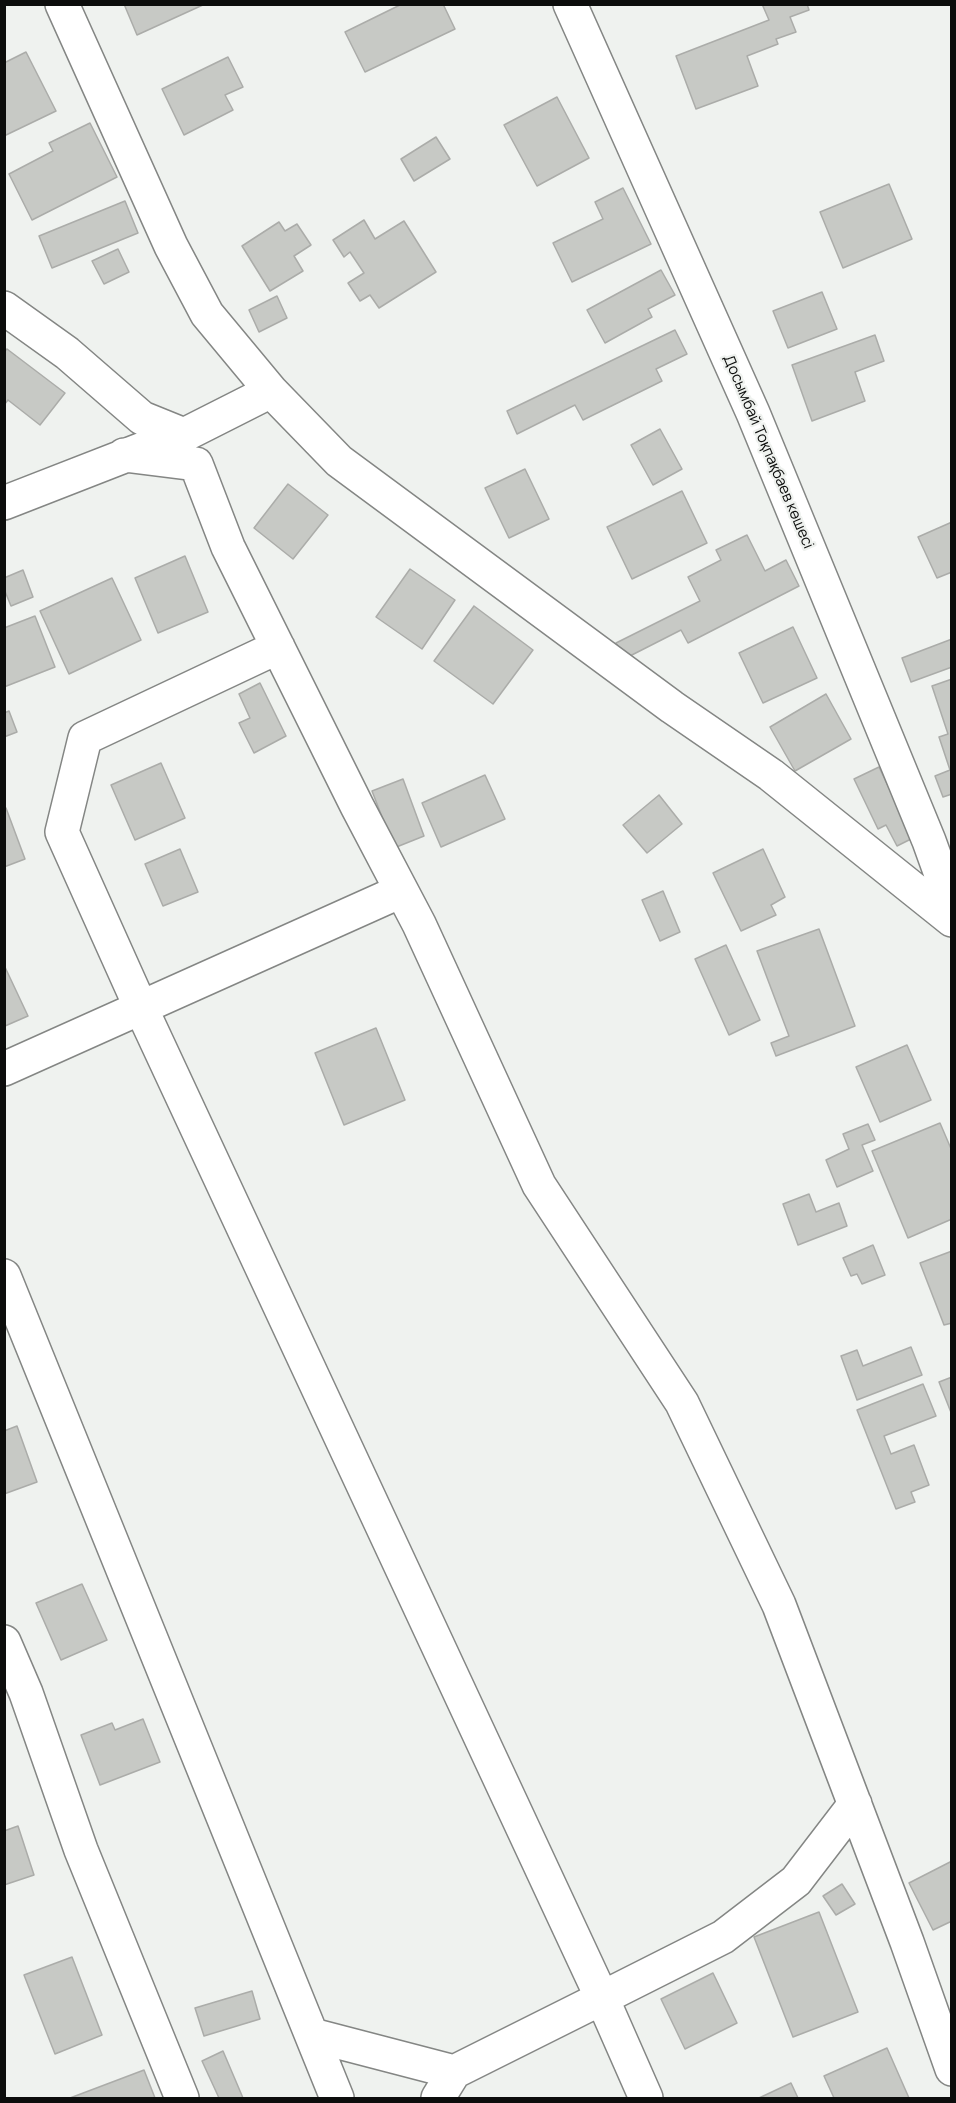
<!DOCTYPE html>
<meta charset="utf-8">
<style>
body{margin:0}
#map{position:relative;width:956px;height:2103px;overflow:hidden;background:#eff2ef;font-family:Manrope,sans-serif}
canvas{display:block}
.frame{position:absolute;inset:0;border:6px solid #0c0d0c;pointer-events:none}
</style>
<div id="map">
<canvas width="956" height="2103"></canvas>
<div class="frame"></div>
</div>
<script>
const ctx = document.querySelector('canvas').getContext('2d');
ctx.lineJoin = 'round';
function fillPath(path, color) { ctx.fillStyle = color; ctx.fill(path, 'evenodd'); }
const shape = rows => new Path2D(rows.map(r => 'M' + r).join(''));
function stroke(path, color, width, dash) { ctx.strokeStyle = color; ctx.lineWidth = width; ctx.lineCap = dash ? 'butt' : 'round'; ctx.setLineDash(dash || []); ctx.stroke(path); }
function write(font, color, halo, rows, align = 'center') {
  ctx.font = font + ' Manrope,sans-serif'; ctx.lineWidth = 4.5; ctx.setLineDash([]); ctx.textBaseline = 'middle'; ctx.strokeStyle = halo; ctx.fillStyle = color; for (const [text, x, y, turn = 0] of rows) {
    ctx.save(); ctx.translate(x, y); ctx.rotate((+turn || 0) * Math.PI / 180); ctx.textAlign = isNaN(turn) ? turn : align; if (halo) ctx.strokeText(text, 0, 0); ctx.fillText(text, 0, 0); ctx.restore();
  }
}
const building = shape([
 [124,4,205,4,137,35,124,4],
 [402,4,443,4,455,29,365,72,345,32,402,4],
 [762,4,807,4,809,10,790,17,796,32,776,39,778,44,747,56,758,86,696,109,676,56,769,20,762,4],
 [26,52,56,111,4,136,4,63,26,52],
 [228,57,243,87,225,95,233,110,184,135,162,89,228,57],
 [557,97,589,158,537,186,504,125,557,97],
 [90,123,117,177,32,220,9,174,53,151,49,143,90,123],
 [436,137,450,159,414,181,401,159,436,137],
 [889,184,912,239,843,268,820,212,889,184],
 [623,188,651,244,572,282,553,243,603,219,595,202,623,188],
 [125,201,138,233,52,268,39,236,125,201],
 [364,220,375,239,404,221,436,272,379,308,370,295,360,301,348,283,364,273,350,252,344,257,333,240,364,220],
 [279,222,285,231,297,224,311,245,294,256,303,271,270,291,242,246,279,222],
 [118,249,129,272,104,284,92,261,118,249],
 [661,270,675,295,648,309,652,317,605,343,587,310,661,270],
 [822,292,837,329,788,348,773,311,822,292],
 [277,296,287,318,259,332,249,310,277,296],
 [675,330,687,354,656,369,662,381,583,420,575,405,517,434,507,411,675,330],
 [875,335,884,361,855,372,865,401,812,421,792,365,875,335],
 [7,349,65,393,40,425,8,400,4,405,4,352,7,349],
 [660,429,682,469,653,485,631,445,660,429],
 [525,469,549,519,509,538,485,488,525,469],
 [288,484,328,515,293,559,254,528,288,484],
 [682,491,707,543,632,579,607,527,682,491],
 [952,522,952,572,937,578,918,537,952,522],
 [747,535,765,571,786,560,799,586,688,643,681,630,624,659,616,643,700,601,688,577,721,560,716,550,747,535],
 [185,556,208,612,158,633,135,578,185,556],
 [410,569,455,600,422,649,376,617,410,569],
 [23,570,33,597,11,606,4,589,4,578,23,570],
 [112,578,141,640,69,674,40,611,112,578],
 [474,606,533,650,493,704,434,661,474,606],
 [35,616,55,667,4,687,4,628,35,616],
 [793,627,817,678,763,703,739,653,793,627],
 [952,639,952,667,911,682,902,658,952,639],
 [952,679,952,794,943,797,935,776,950,770,939,737,948,734,932,686,952,679],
 [260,683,286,736,254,753,239,723,250,718,239,694,260,683],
 [826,694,851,739,795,771,770,727,826,694],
 [9,711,17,732,4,737,4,713,9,711],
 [161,763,185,818,135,840,111,785,161,763],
 [879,767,913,838,897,846,886,825,878,829,854,779,879,767],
 [485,775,505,819,441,847,422,803,485,775],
 [403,779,424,836,394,848,372,791,403,779],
 [659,795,682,824,647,853,623,825,659,795],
 [6,808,25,859,4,867,4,809,6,808],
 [180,849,198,892,163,906,145,864,180,849],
 [763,849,785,897,771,905,776,915,741,931,713,873,763,849],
 [663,891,680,932,660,941,642,900,663,891],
 [819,929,855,1026,776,1056,771,1043,789,1036,757,951,819,929],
 [726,945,760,1020,729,1035,695,959,726,945],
 [4,965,28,1016,5,1026,4,1024,4,965],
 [376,1028,405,1100,344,1125,315,1053,376,1028],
 [907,1045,931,1100,880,1122,856,1067,907,1045],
 [940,1123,952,1151,952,1219,908,1238,872,1151,940,1123],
 [868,1124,875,1140,862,1145,873,1171,837,1187,826,1160,849,1149,843,1134,868,1124],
 [809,1194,816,1212,839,1203,847,1226,798,1245,783,1204,809,1194],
 [873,1245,885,1275,862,1284,857,1274,851,1276,843,1258,873,1245],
 [952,1251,952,1323,944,1325,920,1263,952,1251],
 [911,1347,922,1375,857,1400,841,1356,857,1350,863,1366,911,1347],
 [952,1377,952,1415,939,1382,952,1377],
 [923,1384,936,1416,884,1436,891,1454,914,1445,929,1485,911,1492,915,1502,896,1509,857,1410,923,1384],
 [17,1426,37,1482,4,1494,4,1431,17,1426],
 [82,1584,107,1640,61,1660,36,1603,82,1584],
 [143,1719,160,1762,100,1785,81,1735,112,1723,115,1730,143,1719],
 [18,1826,34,1875,4,1885,4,1831,18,1826],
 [952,1861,952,1921,933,1930,909,1883,952,1861],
 [842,1884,855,1904,836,1915,823,1896,842,1884],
 [819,1912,858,2012,793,2037,754,1937,819,1912],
 [72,1957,102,2035,55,2054,24,1975,72,1957],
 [713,1973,737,2023,685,2049,661,1999,713,1973],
 [252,1991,260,2019,204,2036,195,2008,252,1991],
 [887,2048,909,2098,834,2098,824,2076,887,2048],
 [223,2051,243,2098,219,2098,202,2061,223,2051],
 [144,2070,155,2098,70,2098,144,2070],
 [791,2083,798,2098,759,2098,791,2083]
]);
fillPath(building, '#c7c9c5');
stroke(building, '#abaca9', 1.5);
const minor = shape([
 [62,4,171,246,207,314,271,391,339,461,672,707,771,775,952,920],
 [570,4,753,413,929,841,952,905],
 [4,308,67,353,142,418,184,435,271,391],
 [124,455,196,464,228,547,357,806,419,924,539,1185,682,1403,779,1605,907,1942,952,2069],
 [4,503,145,448],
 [278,647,85,738,62,832,141,1008,602,1998,454,2072,312,2035],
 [4,1069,401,891],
 [4,1276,337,2098],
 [4,1642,26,1693,81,1850,182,2098],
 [438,2098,454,2072],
 [646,2098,602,1998,723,1937,796,1881,855,1804]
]);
stroke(minor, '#848684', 36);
stroke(minor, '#fff', 33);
write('15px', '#0c0d0c', '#eff2ef', [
 ["Досымбай Тоқпақбаев көшесі",768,452,67]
]);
</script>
